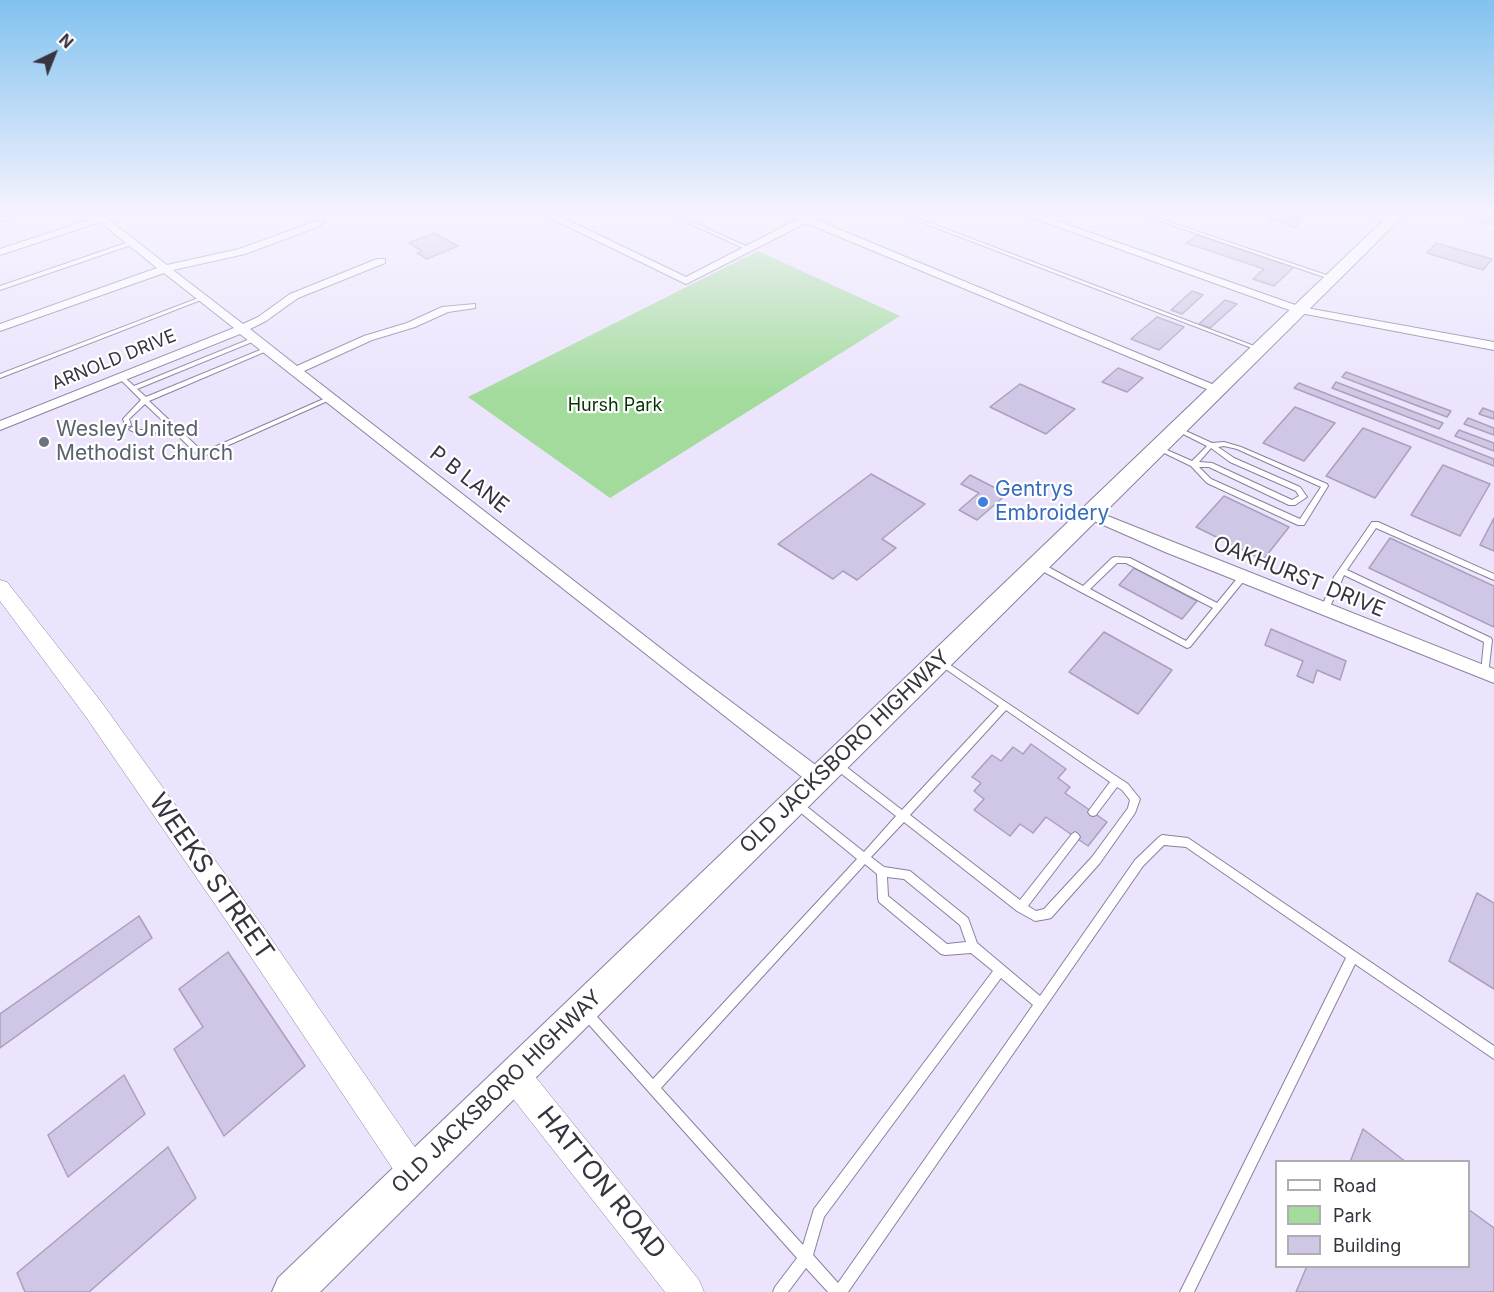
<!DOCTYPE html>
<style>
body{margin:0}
#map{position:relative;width:1494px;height:1292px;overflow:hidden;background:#ece4fd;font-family:Inter,sans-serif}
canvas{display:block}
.legend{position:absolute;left:1275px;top:1160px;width:195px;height:108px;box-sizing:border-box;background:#fff;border:2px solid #afadb2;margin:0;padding:8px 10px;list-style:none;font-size:18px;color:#37333f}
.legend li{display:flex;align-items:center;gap:12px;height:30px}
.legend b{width:30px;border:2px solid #afadb2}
.north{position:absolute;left:24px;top:24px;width:60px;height:60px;-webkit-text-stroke:4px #fff;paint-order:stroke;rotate:43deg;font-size:16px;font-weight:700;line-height:24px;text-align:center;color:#37333f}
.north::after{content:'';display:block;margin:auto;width:21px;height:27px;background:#37333f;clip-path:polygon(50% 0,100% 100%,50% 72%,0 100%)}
</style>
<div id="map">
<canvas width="1494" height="1292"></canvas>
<ul class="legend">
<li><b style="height:8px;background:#fff"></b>Road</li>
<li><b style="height:16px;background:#a2db9c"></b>Park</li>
<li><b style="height:16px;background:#d0c6e5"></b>Building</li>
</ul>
<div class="north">N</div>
</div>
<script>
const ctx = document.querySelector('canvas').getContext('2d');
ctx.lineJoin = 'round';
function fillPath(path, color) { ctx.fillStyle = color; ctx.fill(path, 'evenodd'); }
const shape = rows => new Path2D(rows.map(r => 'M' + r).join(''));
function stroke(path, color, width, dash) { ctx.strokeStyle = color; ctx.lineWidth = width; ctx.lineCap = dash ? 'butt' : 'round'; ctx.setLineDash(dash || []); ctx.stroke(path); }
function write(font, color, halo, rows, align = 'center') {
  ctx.font = font + ' Inter,sans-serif'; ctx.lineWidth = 4.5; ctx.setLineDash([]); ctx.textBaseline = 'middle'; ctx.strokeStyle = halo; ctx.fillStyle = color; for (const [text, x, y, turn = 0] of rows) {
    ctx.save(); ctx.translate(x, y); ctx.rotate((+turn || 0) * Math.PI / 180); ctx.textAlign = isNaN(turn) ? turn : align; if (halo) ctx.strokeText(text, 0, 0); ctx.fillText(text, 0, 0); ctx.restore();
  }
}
fillPath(shape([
 [758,251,900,316,610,498,468,397]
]), '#a2db9c');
const building = shape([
 [1276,213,1283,213,1303,219,1295,227,1269,219,1276,213],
 [1461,213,1491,213,1488,217,1494,218,1494,225,1460,215,1461,213],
 [434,233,458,246,427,259,417,253,422,251,409,243,434,233],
 [1197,235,1294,267,1274,286,1253,279,1264,269,1186,243,1197,235],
 [1436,243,1492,259,1483,270,1427,253,1436,243],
 [1192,291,1203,295,1182,314,1171,310,1192,291],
 [1225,300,1237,304,1210,328,1199,324,1225,300],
 [1157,317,1184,327,1159,350,1131,339,1157,317],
 [1118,368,1143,378,1127,392,1102,382,1118,368],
 [1346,372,1451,411,1447,417,1342,377,1346,372],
 [1336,382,1443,423,1439,429,1332,388,1336,382],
 [1299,383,1494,459,1494,466,1294,388,1299,383],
 [1020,384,1075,409,1046,434,990,407,1020,384],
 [1295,407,1335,423,1304,461,1263,443,1295,407],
 [1483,408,1494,412,1494,419,1479,414,1483,408],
 [1468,418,1494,428,1494,435,1464,424,1468,418],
 [1363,428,1411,447,1375,498,1326,476,1363,428],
 [1459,430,1494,443,1494,451,1455,436,1459,430],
 [1443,465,1490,484,1460,536,1411,515,1443,465],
 [871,474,925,504,882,539,896,548,857,580,843,571,833,579,778,544,871,474],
 [970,475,1007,494,977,520,959,510,979,493,961,484,970,475],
 [1224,496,1289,527,1263,560,1196,527,1224,496],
 [1494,518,1494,551,1480,545,1494,518],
 [1390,538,1494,586,1494,627,1369,568,1390,538],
 [1134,568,1197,601,1182,619,1119,585,1134,568],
 [1271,629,1346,661,1340,680,1317,670,1313,683,1297,676,1303,661,1265,645,1271,629],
 [1104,632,1172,670,1138,714,1069,672,1104,632],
 [1031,744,1066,769,1058,778,1070,787,1065,793,1107,822,1088,846,1046,817,1033,833,1020,824,1010,836,974,810,984,799,974,791,981,783,972,777,992,755,1001,761,1013,747,1023,754,1031,744],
 [1477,893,1494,903,1494,989,1449,961,1477,893],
 [139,916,152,938,0,1048,0,1014,139,916],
 [228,952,305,1066,224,1136,174,1049,203,1027,179,989,228,952],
 [124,1075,145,1114,68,1177,48,1135,124,1075],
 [1363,1129,1406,1162,1350,1162,1363,1129],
 [168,1147,196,1198,89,1292,25,1292,17,1273,168,1147],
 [1468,1209,1494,1228,1494,1292,1296,1292,1307,1266,1468,1266,1468,1209]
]);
fillPath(building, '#d0c6e5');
stroke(building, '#aaa0be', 1.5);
const service = shape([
 [19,213,26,213,0,222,0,219,19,213],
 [667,213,673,213,750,248,745,249,667,213],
 [897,213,904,213,1262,349,1257,350,897,213],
 [1136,213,1143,213,1335,278,1330,279,1136,213],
 [132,241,135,243,134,244,0,290,0,286,132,241],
 [201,297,206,298,0,378,0,374,201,297],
 [255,337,257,338,257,340,137,389,146,397,265,348,269,348,269,350,149,401,203,452,328,397,332,397,332,399,202,457,200,457,170,428,151,434,139,434,130,430,129,429,132,427,140,430,150,430,166,424,145,404,129,419,131,425,130,426,126,426,123,419,141,400,119,378,119,376,123,376,134,386,255,337],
 [1177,427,1212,443,1224,442,1241,447,1327,484,1328,486,1304,525,1298,525,1207,483,1191,466,1156,449,1156,447,1160,447,1192,461,1207,446,1175,430,1175,428,1177,427],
 [1224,446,1237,449,1321,487,1300,519,1211,479,1199,467,1209,467,1289,505,1295,505,1307,497,1300,487,1234,458,1218,447,1224,446],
 [1211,448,1230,462,1296,491,1299,496,1292,500,1212,463,1199,462,1211,448],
 [1372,522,1378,522,1494,574,1494,580,1376,528,1347,570,1491,638,1492,640,1488,675,1485,676,1482,675,1481,673,1484,642,1344,575,1328,611,1322,611,1321,609,1334,577,1372,522],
 [1115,557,1130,558,1217,603,1240,575,1243,574,1247,577,1190,647,1187,648,1081,592,1035,567,1034,565,1038,562,1041,563,1083,586,1112,558,1115,557],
 [1117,563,1126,563,1213,608,1186,641,1090,589,1117,563],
 [940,658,1128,784,1140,799,1135,813,1100,863,1051,918,1047,919,1035,921,1017,911,904,822,871,857,884,867,910,871,968,918,977,943,1040,996,1135,860,1159,837,1162,835,1188,838,1494,1046,1494,1059,1355,964,1194,1292,1180,1292,1346,958,1186,847,1164,845,1143,866,848,1292,828,1292,806,1268,788,1292,773,1292,775,1287,797,1258,583,1018,581,1014,583,1010,587,1008,591,1010,653,1079,857,859,795,808,793,805,795,802,798,801,801,802,864,852,896,816,834,768,832,765,834,762,837,761,840,762,902,810,999,706,937,663,936,661,937,659,940,658],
 [1006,710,1110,782,1090,809,1088,812,1090,815,1093,816,1096,815,1117,787,1122,790,1130,800,1128,808,1092,857,1044,909,1036,911,1028,906,1078,840,1080,837,1078,834,1075,832,1072,834,1020,900,910,815,1006,710],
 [865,864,877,874,878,898,879,902,941,954,945,955,971,953,993,971,814,1209,803,1245,661,1088,865,864],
 [887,877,904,879,960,925,966,942,947,944,888,896,887,877],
 [1001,978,1033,1005,838,1283,813,1255,824,1217,1001,978]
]);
const minor = shape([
 [89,213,100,213,167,265,239,249,317,221,323,221,323,225,245,254,173,270,243,324,258,317,290,294,377,259,385,259,385,263,298,298,266,321,250,329,297,366,364,336,407,323,442,307,475,304,475,308,448,312,415,327,372,340,304,371,690,671,825,772,827,778,825,784,818,786,811,784,240,334,0,430,0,421,234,328,164,273,0,331,0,324,157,268,100,222,0,255,0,249,94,218,89,213],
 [540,213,553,213,686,277,798,219,786,213,813,215,814,219,1224,389,1222,392,1214,392,806,223,686,284,540,213],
 [1019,213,1034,213,1301,307,1494,342,1494,350,1295,312,1019,213],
 [1356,213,1373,213,1396,221,1391,224,1356,213],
 [1090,509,1494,669,1494,683,1165,552,1085,517,1083,514,1085,511,1090,509]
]);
const tertiary = shape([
 [0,580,7,582,102,703,263,927,425,1162,430,1173,425,1184,414,1189,403,1184,243,945,86,717,0,601,0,580],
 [514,1060,525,1064,699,1280,704,1292,665,1292,503,1086,499,1075,503,1064,514,1060]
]);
const secondary = shape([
 [1391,213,1406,213,320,1292,272,1292,278,1278,1391,213]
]);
stroke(service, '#89809d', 2);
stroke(minor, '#89809d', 2);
stroke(tertiary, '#89809d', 1);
stroke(secondary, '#89809d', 2);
fillPath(service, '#fff');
fillPath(minor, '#fff');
fillPath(tertiary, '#fff');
fillPath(secondary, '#fff');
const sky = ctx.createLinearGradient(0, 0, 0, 394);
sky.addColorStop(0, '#81c2ef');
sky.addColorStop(0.54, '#f6f3fe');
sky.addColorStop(1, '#f6f3fe00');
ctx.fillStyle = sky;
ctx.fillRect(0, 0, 1494, 394);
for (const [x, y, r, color] of [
 [44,442,6,"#6b7280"],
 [983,502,6,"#3f7fe0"]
]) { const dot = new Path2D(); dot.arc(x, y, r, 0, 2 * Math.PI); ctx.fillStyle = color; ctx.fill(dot); stroke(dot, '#fff', 2); }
write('18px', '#37333f', '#fff', [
 ["ARNOLD DRIVE",114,360,-22]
]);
write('18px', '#073304', '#fff', [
 ["Hursh Park",615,406]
]);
write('21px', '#5b616d', '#fff', [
 ["Wesley United",56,430],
 ["Methodist Church",56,454]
], 'left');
write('21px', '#37333f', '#fff', [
 ["P B LANE",469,480,38],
 ["OAKHURST DRIVE",1299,577,22],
 ["OLD JACKSBORO HIGHWAY",845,752,-44],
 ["OLD JACKSBORO HIGHWAY",497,1092,-44]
]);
write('21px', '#366cbe', '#fff', [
 ["Gentrys",995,490],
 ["Embroidery",995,514]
], 'left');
write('26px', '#37333f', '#fff', [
 ["WEEKS STREET",211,877,55],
 ["HATTON ROAD",601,1183,51]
]);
</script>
